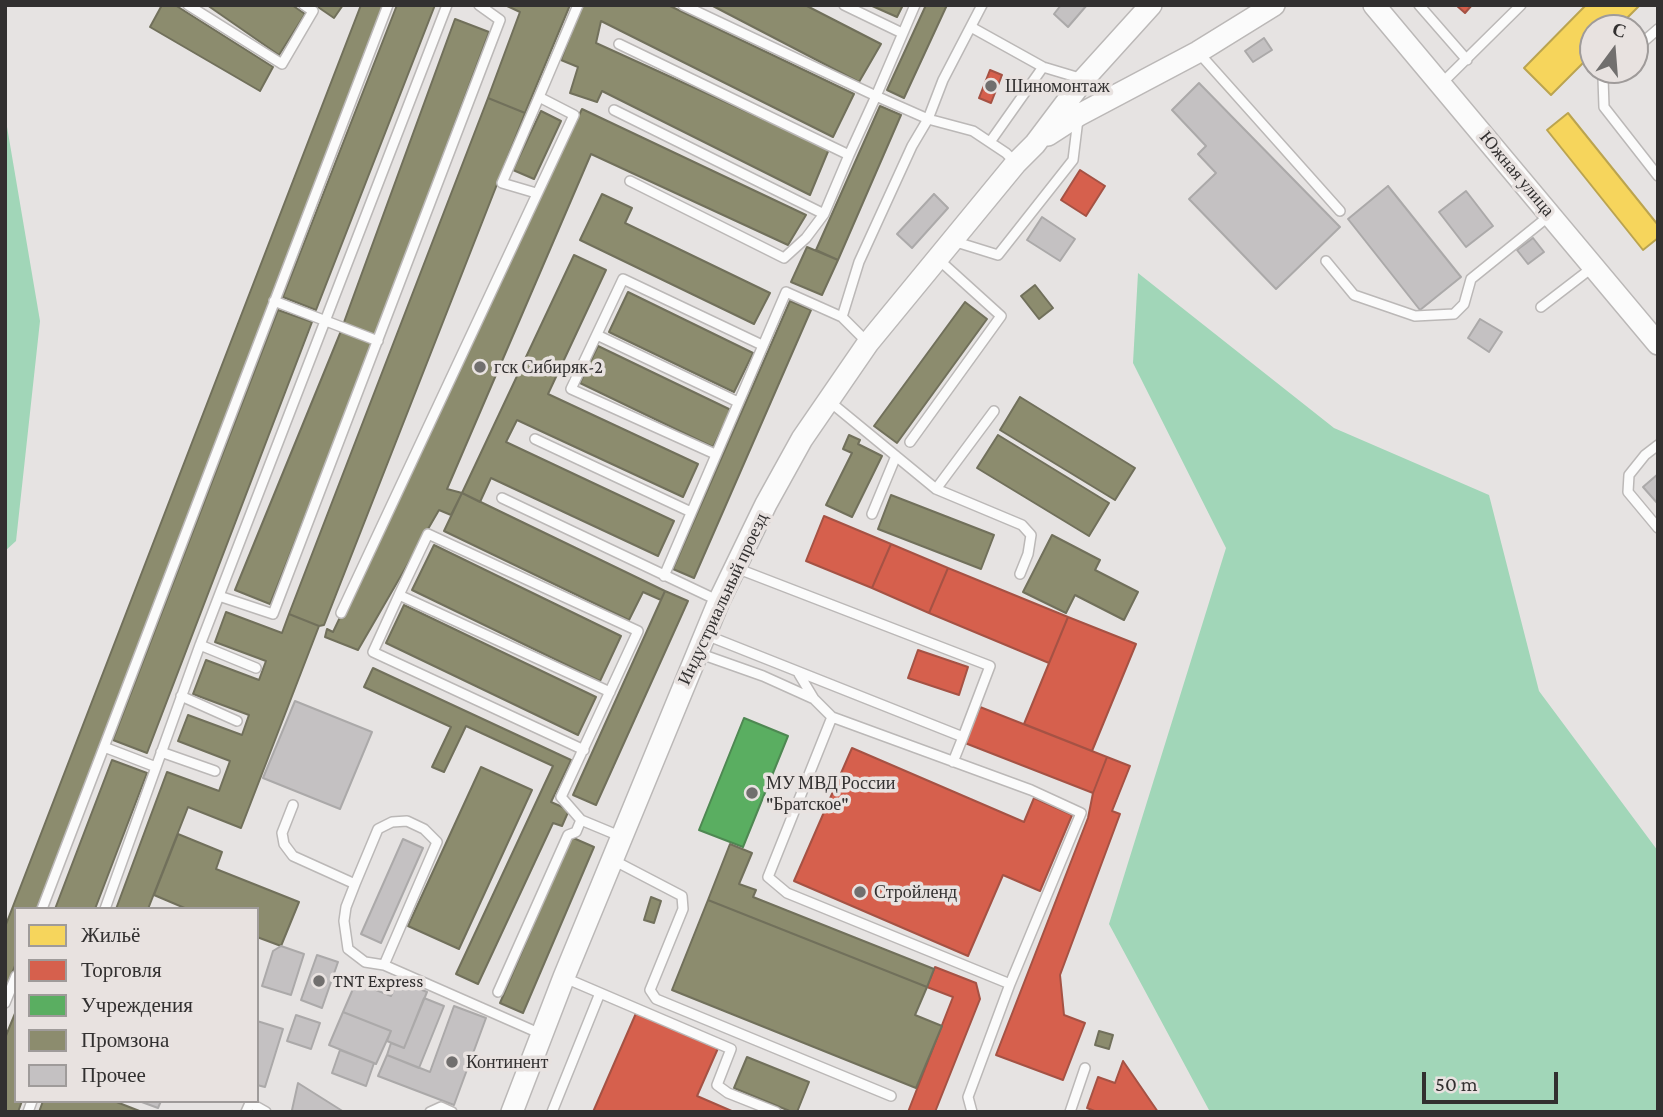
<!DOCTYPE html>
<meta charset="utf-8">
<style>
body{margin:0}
#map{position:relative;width:1663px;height:1117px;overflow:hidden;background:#e6e3e2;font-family:"Crimson Pro",serif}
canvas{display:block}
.frame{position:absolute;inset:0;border:7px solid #323030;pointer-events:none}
.legend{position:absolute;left:14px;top:907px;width:245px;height:196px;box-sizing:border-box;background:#e8e2e0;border:2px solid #9f9b9a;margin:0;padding:9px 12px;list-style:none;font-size:21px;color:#323030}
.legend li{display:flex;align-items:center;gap:14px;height:35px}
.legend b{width:35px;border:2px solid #9f9b9a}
.north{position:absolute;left:1579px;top:14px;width:70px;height:70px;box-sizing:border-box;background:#e8e2e0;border:2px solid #9f9b9a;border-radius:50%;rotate:16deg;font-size:19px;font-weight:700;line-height:28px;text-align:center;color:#323030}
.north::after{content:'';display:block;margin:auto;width:24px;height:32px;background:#716f6e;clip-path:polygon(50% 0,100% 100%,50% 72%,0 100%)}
.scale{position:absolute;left:1422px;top:1072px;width:136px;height:32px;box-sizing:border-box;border:4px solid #323030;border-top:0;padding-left:9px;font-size:21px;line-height:24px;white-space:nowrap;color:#323030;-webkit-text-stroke:5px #e8e2e0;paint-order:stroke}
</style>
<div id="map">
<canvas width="1663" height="1117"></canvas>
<div class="frame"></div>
<ul class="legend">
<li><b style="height:19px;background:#f6d55c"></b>Жильё</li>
<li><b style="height:19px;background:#d6604d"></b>Торговля</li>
<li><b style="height:19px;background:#5aae61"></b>Учреждения</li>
<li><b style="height:19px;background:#8c8c6e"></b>Промзона</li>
<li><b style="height:19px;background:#c4c1c2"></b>Прочее</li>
</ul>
<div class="north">С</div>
<div class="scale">50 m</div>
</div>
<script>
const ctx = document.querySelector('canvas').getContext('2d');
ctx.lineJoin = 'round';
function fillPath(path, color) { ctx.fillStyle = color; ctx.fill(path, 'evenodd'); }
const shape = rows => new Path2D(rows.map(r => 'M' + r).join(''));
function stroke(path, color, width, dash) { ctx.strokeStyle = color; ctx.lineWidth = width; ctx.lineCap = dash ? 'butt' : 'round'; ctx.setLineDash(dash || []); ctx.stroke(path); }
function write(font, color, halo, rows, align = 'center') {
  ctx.font = font + ' "Crimson Pro",serif'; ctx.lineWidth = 7; ctx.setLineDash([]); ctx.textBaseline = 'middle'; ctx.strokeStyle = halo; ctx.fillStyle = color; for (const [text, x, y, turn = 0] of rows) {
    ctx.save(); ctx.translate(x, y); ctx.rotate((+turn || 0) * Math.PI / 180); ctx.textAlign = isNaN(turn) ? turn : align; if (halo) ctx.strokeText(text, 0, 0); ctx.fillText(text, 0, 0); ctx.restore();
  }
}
fillPath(shape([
 [5,115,40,321,16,541,5,551],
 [1138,273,1334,428,1489,495,1539,691,1658,851,1658,1112,1209,1110,1109,924,1226,548,1133,363]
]), '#a1d6b8');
const homes = shape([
 [1586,5,1640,5,1617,28,1593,28,1593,53,1551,95,1524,68,1586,5],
 [1568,113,1658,225,1658,238,1643,250,1547,130,1568,113]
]);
fillPath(homes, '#f6d55c');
stroke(homes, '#bba44f', 2);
const shops = shape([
 [1456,5,1472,5,1465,13,1456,5],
 [990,70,1002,75,991,103,979,98,990,70],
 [1080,170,1105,186,1086,216,1061,200,1080,170],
 [824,516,891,544,872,588,806,561,824,516],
 [891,544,948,568,929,613,872,588,891,544],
 [948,568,1068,617,1049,663,929,613,948,568],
 [1068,617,1136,644,1092,751,1024,724,1068,617],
 [918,650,968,667,959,695,908,678,918,650],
 [980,707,1107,757,1093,793,965,743,980,707],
 [852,748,1024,822,1034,798,1072,815,1040,891,1003,875,968,956,794,881,852,748],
 [1107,757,1130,766,1112,811,1120,814,1060,975,1064,1015,1085,1023,1063,1080,996,1055,1088,818,1093,793,1107,757],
 [935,967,976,983,980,999,935,1112,908,1112,953,997,927,987,935,967],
 [637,1011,719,1046,697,1096,734,1112,593,1112,637,1011],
 [1123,1061,1158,1112,1097,1112,1087,1108,1098,1077,1115,1083,1123,1061]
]);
fillPath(shops, '#d6604d');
stroke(shops, '#a55244', 2);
const public = shape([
 [744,718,788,736,743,847,699,830,744,718]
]);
fillPath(public, '#5aae61');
stroke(public, '#4e8852', 2);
const industry = shape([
 [162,5,175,5,273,67,260,91,150,27,162,5],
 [207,5,292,5,305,14,279,55,207,5],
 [315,5,343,5,334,18,315,5],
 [361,5,383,5,37,909,16,909,16,963,5,991,5,927,361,5],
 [397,5,435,5,316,310,283,297,397,5],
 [505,5,570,5,525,113,488,98,520,12,505,5],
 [582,5,668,5,854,94,833,137,601,21,596,43,829,149,810,195,602,91,597,102,570,93,578,67,561,60,582,5],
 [711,5,805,5,881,44,859,82,711,5],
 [870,5,903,5,897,17,870,5],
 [926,5,947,5,904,98,887,90,926,5],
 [455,19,489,32,375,338,343,325,455,19],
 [488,98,525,113,324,625,319,626,289,614,488,98],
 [880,106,901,115,838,260,816,250,880,106],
 [582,109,806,215,788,245,591,154,447,489,462,493,451,515,439,510,358,650,325,637,327,629,333,632,582,109],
 [541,111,561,121,534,179,513,170,541,111],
 [602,194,632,208,625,223,770,293,754,324,580,240,602,194],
 [807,247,838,260,822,295,791,282,807,247],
 [574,255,606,270,548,394,698,464,683,497,517,420,506,442,674,521,658,556,491,478,480,502,462,493,574,255],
 [1035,285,1053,308,1039,319,1021,296,1035,285],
 [628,292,753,353,734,392,609,332,628,292],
 [790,301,811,310,694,578,673,569,790,301],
 [965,302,987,319,897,443,874,426,965,302],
 [278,310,312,322,147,753,113,740,278,310],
 [341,331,374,344,270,604,235,590,341,331],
 [598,346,731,410,713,447,580,383,598,346],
 [1020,397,1135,468,1115,500,1000,430,1020,397],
 [849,435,860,440,858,444,882,456,852,517,826,505,852,453,843,449,849,435],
 [998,435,1109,503,1089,536,977,468,998,435],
 [462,493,665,591,661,600,643,592,629,620,444,531,462,493],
 [891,495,994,535,981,569,878,529,891,495],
 [1052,535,1100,560,1095,570,1138,592,1124,620,1075,595,1066,613,1023,592,1052,535],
 [434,545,621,636,600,681,412,590,434,545],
 [665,591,688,601,596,805,573,795,665,591],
 [404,605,596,697,578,735,386,643,404,605],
 [226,612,282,633,289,614,319,626,241,828,188,807,148,909,116,909,167,772,219,791,230,761,178,741,188,715,242,735,249,715,193,694,206,660,259,680,266,661,215,642,226,612],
 [373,668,571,760,551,802,569,810,562,826,553,823,478,984,456,974,553,766,466,726,444,772,432,767,451,727,364,687,373,668],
 [112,760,147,773,95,909,55,909,112,760],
 [481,767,532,790,459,949,408,926,481,767],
 [178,834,222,852,216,869,299,902,281,946,257,937,257,909,187,909,154,895,178,834],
 [571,837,594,847,523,1013,500,1003,571,837],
 [730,844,752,853,739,884,756,890,753,897,934,969,927,987,708,900,730,844],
 [651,897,661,901,654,923,644,920,651,897],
 [708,900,927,987,915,1015,942,1026,916,1088,672,990,708,900],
 [16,1011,16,1101,22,1101,18,1112,5,1112,5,1038,16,1011],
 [1099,1031,1113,1035,1109,1049,1095,1045,1099,1031],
 [747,1057,809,1082,797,1112,792,1112,734,1088,747,1057],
 [43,1101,114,1101,142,1112,39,1112,43,1101]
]);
fillPath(industry, '#8c8c6e');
stroke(industry, '#71705b', 2);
const building = shape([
 [1061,5,1087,5,1068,27,1054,14,1061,5],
 [1264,38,1272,50,1253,62,1245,51,1264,38],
 [1199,83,1340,227,1276,289,1189,199,1216,173,1198,154,1206,146,1172,110,1199,83],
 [1388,186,1461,277,1420,310,1348,219,1388,186],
 [1466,191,1493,226,1466,247,1439,212,1466,191],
 [934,194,948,208,912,248,897,234,934,194],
 [1042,217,1075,239,1060,261,1027,240,1042,217],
 [1533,238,1544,252,1528,264,1517,250,1533,238],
 [1480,319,1502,332,1489,352,1468,338,1480,319],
 [1658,474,1658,504,1643,487,1658,474],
 [295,701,372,732,340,809,263,778,295,701],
 [403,839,423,848,381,943,361,934,403,839],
 [281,946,304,954,291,995,262,986,273,951,281,946],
 [317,955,338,962,322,1008,301,1000,317,955],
 [398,980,427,992,404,1048,387,1041,391,1031,343,1012,356,982,391,996,398,980],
 [424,998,444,1006,419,1068,387,1055,391,1043,404,1048,424,998],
 [454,1006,486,1018,454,1105,378,1076,387,1055,430,1072,454,1006],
 [343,1012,391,1031,376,1064,329,1045,343,1012],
 [296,1015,320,1023,311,1049,287,1041,296,1015],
 [257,1021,283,1029,265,1087,257,1085,257,1021],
 [340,1050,374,1063,366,1086,332,1073,340,1050],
 [298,1083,344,1112,294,1112,292,1110,298,1083],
 [139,1101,161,1101,158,1108,139,1101]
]);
fillPath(building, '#c4c1c2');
stroke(building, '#aba9a9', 2);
const service = shape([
 [188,5,282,64,313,11,304,5],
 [844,5,902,33],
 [915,5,876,96,928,119,973,131,1006,153,1016,163],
 [1419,5,1467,60],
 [971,27,1043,67,1083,79],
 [619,44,849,155,876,96,683,5],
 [1635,49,1658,29],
 [1198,52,1340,211],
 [1612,70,1603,78,1604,107,1658,176],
 [1441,84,1521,5],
 [614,110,824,214,849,155],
 [990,142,1043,67],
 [630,181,784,258,806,238,824,214],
 [536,193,502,183,539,97],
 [953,241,998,255,1073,160,1078,119],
 [1326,261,1354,295,1415,316,1454,314,1464,304,1471,279,1549,216],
 [274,301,378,341],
 [1541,307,1593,267],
 [597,335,738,402],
 [868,343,842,317,859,262,912,146,928,119,943,80,982,5],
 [829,401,936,489,1022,525,1031,535,1028,554,1020,574],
 [535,439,691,512],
 [910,442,1001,316,938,259],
 [1658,445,1645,455,1629,475,1628,492,1658,528],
 [715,454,571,389,623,279,762,345],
 [936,489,994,411],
 [502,498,719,601],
 [872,514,896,456],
 [736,568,990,666,963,737],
 [664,576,786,292,842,317],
 [399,595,428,534,638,631,561,797,581,820,622,837],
 [219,596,273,614,500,20,479,5],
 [341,613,574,115,539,97,578,5],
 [706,635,963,737,953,762],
 [200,645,256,668],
 [698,653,763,676,814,699,832,717,768,877,787,893,1010,984],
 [799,674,814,699],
 [181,696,237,721],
 [832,717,1031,790,1081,813,1010,984,968,1097,972,1112],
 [104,747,156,767],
 [584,750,373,652,399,595,610,692],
 [161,752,215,771],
 [293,805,282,833,284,844,293,856,355,884,378,829,392,822,407,821,424,829,437,842,384,965,365,962,348,949,344,921,346,907,355,884],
 [613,860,682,896,683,909,650,990,656,999,891,1096],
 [42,909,388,5],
 [105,909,200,645,447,5],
 [384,965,541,1034],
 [565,978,731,1049,717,1085,728,1093,776,1112],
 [498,992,568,835,576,832,581,820],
 [5,1003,16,976],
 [28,1112,32,1101],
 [246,1112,250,1103,266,1112],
 [430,1112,441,1107,452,1112],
 [552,1112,600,993],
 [1070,1112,1085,1068]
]);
const tertiary = shape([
 [1374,5,1658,344],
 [1048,135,1079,115,1198,52,1274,5],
 [512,1112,564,977,719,601,766,504,802,439,868,343,1016,163,1035,144,1084,79,1151,5]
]);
stroke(service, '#bbb8b7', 12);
stroke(tertiary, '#bbb8b7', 24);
stroke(service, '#fbfbfb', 9);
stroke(tertiary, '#fbfbfb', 21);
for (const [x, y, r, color] of [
 [991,86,7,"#716f6e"],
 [480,367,7,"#716f6e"],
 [752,793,7,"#716f6e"],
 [860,892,7,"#716f6e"],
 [319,981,7,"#716f6e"],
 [452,1062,7,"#716f6e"]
]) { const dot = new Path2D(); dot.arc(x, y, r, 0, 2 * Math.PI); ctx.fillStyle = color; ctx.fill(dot); stroke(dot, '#e8e2e0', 2.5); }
write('18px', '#323030', '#e8e2e0', [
 ["Шиномонтаж",1005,86],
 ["гск Сибиряк-2",494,367],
 ["МУ МВД России",766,783],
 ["\"Братское\"",766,804],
 ["Стройленд",874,892],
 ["TNT Express",333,981],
 ["Континент",466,1062]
], 'left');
write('18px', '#323030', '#e8e2e0', [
 ["Южная улица",1517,174,50],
 ["Индустриальный проезд",723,599,-65]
]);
</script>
